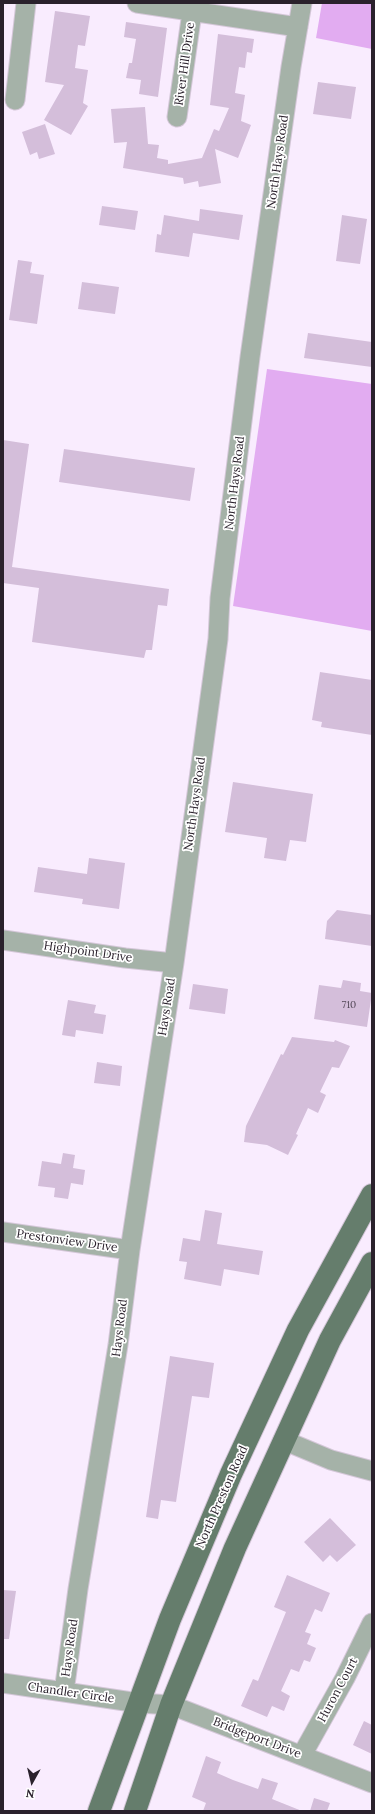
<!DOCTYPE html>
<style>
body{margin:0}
#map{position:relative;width:375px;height:1814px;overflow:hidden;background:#f9ecfe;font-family:Lora,serif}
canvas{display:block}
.frame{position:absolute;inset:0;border:4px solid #2a212c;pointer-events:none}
.north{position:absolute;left:12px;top:1762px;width:40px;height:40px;-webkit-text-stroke:3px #fff;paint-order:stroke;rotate:188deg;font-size:11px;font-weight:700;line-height:16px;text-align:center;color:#2a212c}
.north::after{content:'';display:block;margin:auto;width:14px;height:18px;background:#2a212c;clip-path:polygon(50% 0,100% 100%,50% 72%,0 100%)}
</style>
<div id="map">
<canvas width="375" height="1814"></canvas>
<div class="frame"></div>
<div class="north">N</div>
</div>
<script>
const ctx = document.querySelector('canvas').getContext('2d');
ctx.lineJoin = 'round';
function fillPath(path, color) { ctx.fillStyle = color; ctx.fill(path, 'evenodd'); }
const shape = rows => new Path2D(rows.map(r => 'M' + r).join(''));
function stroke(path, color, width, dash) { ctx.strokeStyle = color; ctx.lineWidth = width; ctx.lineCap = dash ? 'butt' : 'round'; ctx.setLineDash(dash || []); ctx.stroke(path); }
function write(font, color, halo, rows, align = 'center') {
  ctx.font = font + ' Lora,serif'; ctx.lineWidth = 3.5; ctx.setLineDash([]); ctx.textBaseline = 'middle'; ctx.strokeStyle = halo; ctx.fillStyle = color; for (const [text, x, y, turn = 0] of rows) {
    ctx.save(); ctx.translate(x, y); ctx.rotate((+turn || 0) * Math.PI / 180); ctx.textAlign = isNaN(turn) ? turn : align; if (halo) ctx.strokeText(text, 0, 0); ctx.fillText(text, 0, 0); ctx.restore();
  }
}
fillPath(shape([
 [322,3,372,3,372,49,316,38],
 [267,369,372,384,372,631,233,606]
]), '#e2acf1');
fillPath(shape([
 [55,11,90,16,85,46,78,45,75,68,88,70,83,103,88,106,71,135,44,120,64,85,45,82],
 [126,22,167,28,158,97,139,94,141,80,126,78,129,63,132,63,136,39,124,37],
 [218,34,254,39,252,53,247,52,245,68,239,67,235,93,245,95,241,121,251,125,238,158,215,149,221,183,199,187,198,181,184,184,183,178,123,168,127,142,114,143,111,109,145,107,148,144,159,145,157,158,168,160,168,164,202,158,214,129,219,131,229,108,210,105],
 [318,82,356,87,351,119,313,114],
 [45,124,55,154,39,159,37,152,30,155,22,132],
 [102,206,138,211,135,230,99,225],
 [200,209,243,215,239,240,193,233,189,257,155,252,157,234,161,235,164,215,199,221],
 [342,215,367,219,360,264,336,261],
 [18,260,32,262,30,273,44,275,37,324,9,320],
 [82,282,119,287,115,314,78,309],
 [308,333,372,342,372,367,304,358],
 [3,440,29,444,12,567,169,589,167,606,158,605,152,650,146,650,144,658,32,642,39,588,3,583],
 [64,449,195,468,190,501,59,482],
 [320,672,372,680,372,735,321,727,322,722,312,720],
 [233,782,313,794,306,842,290,840,286,861,264,858,267,838,225,832],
 [89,858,125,863,119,909,82,904,83,899,34,892,38,867,87,874],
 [337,910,372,915,372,946,325,939,327,921],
 [343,980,361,983,360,991,372,993,367,1027,314,1019,319,985,341,988],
 [193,984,228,989,225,1014,189,1009],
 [68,1000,96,1005,94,1013,106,1015,103,1034,76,1030,75,1037,62,1035],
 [292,1037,334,1042,335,1040,350,1046,339,1068,332,1067,320,1092,326,1095,318,1113,308,1108,296,1134,298,1135,288,1155,267,1145,244,1142,246,1126,281,1054,283,1055],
 [97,1062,122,1066,120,1086,94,1083],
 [63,1153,75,1155,73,1168,85,1170,83,1185,71,1183,68,1199,54,1197,55,1188,38,1186,42,1161,61,1164],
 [205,1210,222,1213,217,1244,263,1251,259,1275,224,1269,221,1286,184,1279,187,1262,179,1261,183,1238,200,1241],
 [170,1356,214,1363,209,1398,192,1396,176,1502,161,1500,158,1519,146,1517],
 [330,1518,356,1545,337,1562,330,1555,323,1562,304,1542],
 [287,1575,330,1593,322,1612,315,1609,305,1632,311,1634,307,1644,316,1648,310,1662,304,1660,299,1672,291,1669,281,1691,290,1696,284,1711,272,1706,267,1717,241,1706,253,1679,258,1681,286,1612,274,1607],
 [3,1590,16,1591,9,1639,3,1639],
 [364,1721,372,1725,372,1754,353,1745],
 [206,1756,221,1762,217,1773,233,1780,258,1789,262,1778,278,1783,272,1799,302,1811,203,1811,206,1803,192,1797],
 [314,1798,330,1803,327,1811,310,1811]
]), '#d4beda');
const minor = shape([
 [137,3,298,27],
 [15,100,26,3],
 [177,117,192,12],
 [3,940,125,958,174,963],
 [3,1232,130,1250],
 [283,1440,331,1460,372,1471],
 [3,1683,139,1703,171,1705,372,1783],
 [64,1692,78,1589,118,1345,130,1250,174,963,218,639,220,598,250,357,291,67,302,3],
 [302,1755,345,1678,372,1623]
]);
const major = shape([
 [99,1811,170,1619,231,1474,298,1330,372,1195],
 [135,1811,171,1705,235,1548,330,1340,372,1263]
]);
stroke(minor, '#d4c7d8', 21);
stroke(major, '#d4c7d8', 24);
stroke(minor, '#a5b2a8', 19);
stroke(major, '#657d6c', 22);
write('10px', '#544858', null, [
 ["710",349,1005]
]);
write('12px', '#2a212c', '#fff', [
 ["River Hill Drive",185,64,-82],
 ["North Hays Road",278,162,-82],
 ["North Hays Road",235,483,-83],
 ["North Hays Road",195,804,-82],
 ["Highpoint Drive",88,952,8],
 ["Hays Road",167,1007,-81],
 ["Prestonview Drive",67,1241,8],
 ["Hays Road",120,1328,-83],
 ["North Preston Road",222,1497,-66],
 ["Hays Road",70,1648,-82],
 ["Huron Court",338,1690,-62],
 ["Chandler Circle",71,1693,8],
 ["Bridgeport Drive",257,1738,21]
]);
</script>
